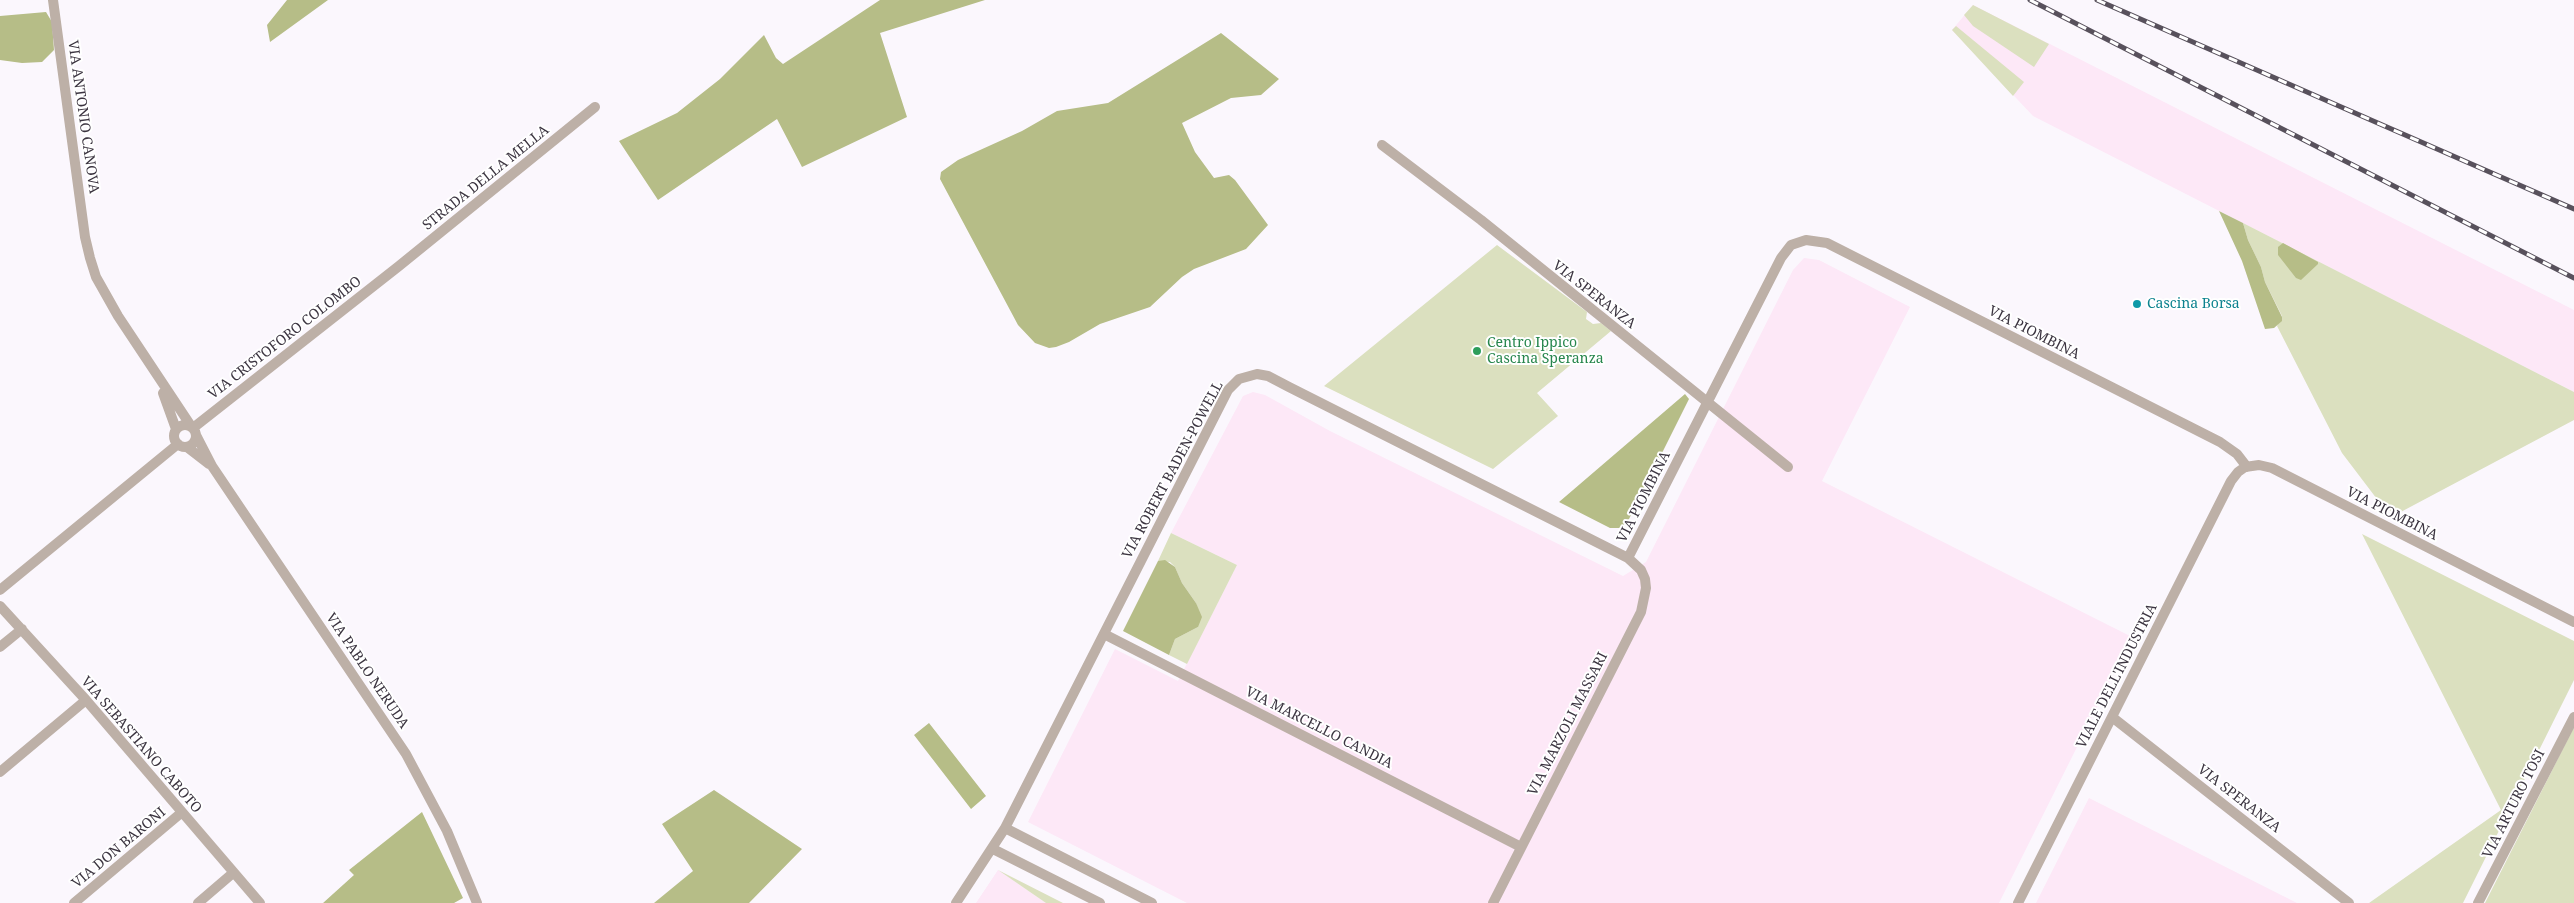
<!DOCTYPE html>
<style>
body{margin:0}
canvas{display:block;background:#fbf7fd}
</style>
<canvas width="2574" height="903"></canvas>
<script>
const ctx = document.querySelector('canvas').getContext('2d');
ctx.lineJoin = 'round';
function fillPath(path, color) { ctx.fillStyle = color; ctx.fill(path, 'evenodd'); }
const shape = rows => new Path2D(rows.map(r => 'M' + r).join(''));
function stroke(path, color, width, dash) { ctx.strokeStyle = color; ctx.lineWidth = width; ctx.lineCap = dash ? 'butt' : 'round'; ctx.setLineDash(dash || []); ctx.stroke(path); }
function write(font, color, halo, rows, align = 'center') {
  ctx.font = font + ' "Noto Serif",serif'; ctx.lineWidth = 4; ctx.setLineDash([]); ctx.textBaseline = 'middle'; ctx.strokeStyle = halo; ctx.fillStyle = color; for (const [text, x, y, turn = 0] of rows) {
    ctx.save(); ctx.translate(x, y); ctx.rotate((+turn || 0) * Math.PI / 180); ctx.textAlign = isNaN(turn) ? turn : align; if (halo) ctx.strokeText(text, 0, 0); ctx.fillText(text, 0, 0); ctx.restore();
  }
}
fillPath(shape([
 [1973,5,2574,310,2574,392,2033,116,1952,30],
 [1804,258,1819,260,1910,307,1822,481,2132,637,1999,903,1187,903,1028,822,1115,649,1178,681,1237,565,1171,533,1243,396,1253,392,1265,395,1330,431,1623,576,1646,562,1793,270],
 [2089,798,2297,903,2036,903],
 [998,870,1046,903,976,903]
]), '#fde8f7');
fillPath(shape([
 [1973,5,2049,44,2034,67,1973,26,1964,15],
 [1956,26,2024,82,2013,96,1952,30],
 [2243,223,2574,392,2574,420,2397,514,2383,507,2342,453,2277,326,2282,316,2265,282,2261,267,2248,240],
 [1497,245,1587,312,1586,319,1593,324,1601,323,1611,331,1537,393,1558,416,1493,469,1324,386],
 [1171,533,1237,565,1187,664,1169,655,1175,639,1198,627,1196,603,1182,583,1175,567,1170,562,1158,561],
 [2362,534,2574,641,2574,680,2463,903,2369,903,2501,810],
 [2574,727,2574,903,2485,903],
 [998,870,1063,903,1046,903]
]), '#dbe0bf');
fillPath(shape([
 [287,0,328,0,270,42,267,25],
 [880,0,985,0,880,33,907,117,802,167,777,119,658,200,619,141,677,113,720,79,764,35,776,58,783,64],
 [46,12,52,22,54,50,42,62,22,63,0,60,0,16],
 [1221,33,1279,79,1261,95,1231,98,1182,123,1195,152,1214,178,1229,175,1235,180,1268,225,1246,249,1194,269,1182,277,1150,307,1100,324,1069,342,1056,347,1049,348,1035,343,1018,325,940,179,941,172,958,160,1022,131,1057,111,1108,103],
 [2219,211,2243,223,2248,240,2261,267,2265,282,2282,317,2282,321,2274,328,2265,329,2242,261],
 [2283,243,2318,262,2318,264,2301,280,2296,278,2278,255,2278,247],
 [1685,394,1689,399,1629,519,1621,528,1610,528,1559,502],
 [1165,560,1175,567,1182,583,1196,603,1202,617,1198,627,1175,639,1169,655,1123,631,1158,561],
 [929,723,986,796,971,809,914,735],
 [714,790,802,849,749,903,654,903,693,871,662,824],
 [422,812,463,898,454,903,323,903,354,875,349,870]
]), '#b6bd87');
stroke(shape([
 [53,0,85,237,90,258,96,277,118,316,191,426],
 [1382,145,1481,220,1788,467],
 [163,393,176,429],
 '174 436a11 11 0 1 1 22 0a11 11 0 1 1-22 0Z',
 [193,428,399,266,595,107],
 [196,435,212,466,406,754,447,831,477,903],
 [187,447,209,464],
 [1628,558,1781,258,1791,245,1806,240,1827,243,2220,442,2237,454,2247,467],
 [0,590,178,444],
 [0,606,86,700,260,903],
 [1104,634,1521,847],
 [0,647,22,629],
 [2112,717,2349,903],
 [0,772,86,700],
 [1005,828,1152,903],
 [993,849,1100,903],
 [74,903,181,813],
 [198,903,233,873],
 [956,903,1005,828,1228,390,1239,379,1257,374,1268,376,1289,387,1628,558,1641,570,1645,579,1646,588,1641,612,1493,903],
 [2018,903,2231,481,2238,472,2245,467,2259,465,2272,468,2574,622],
 [2478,903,2574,717]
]), '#bdb0a7', 10);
const rail = shape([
 [2030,0,2574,278],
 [2097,0,2574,209]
]);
stroke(rail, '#58515c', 5);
stroke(rail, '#fff', 3, [9]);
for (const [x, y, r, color] of [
 [2137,304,5,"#0f9aa8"],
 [1477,351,5,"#2e9e5b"]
]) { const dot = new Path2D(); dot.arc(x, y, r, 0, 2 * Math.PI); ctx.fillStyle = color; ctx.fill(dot); stroke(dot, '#fff', 2); }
write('14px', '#3b3440', '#fff', [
 ["VIA ANTONIO CANOVA",83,117,82],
 ["STRADA DELLA MELLA",486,178,-39],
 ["VIA SPERANZA",1594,295,38],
 ["VIA PIOMBINA",2034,333,27],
 ["VIA CRISTOFORO COLOMBO",285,338,-38],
 ["VIA ROBERT BADEN-POWELL",1173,470,-62],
 ["VIA PIOMBINA",1644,497,-63],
 ["VIA PIOMBINA",2392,514,27],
 ["VIA PABLO NERUDA",367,671,56],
 ["VIALE DELL'INDUSTRIA",2117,676,-63],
 ["VIA MARZOLI MASSARI",1568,724,-63],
 ["VIA MARCELLO CANDIA",1319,728,27],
 ["VIA SEBASTIANO CABOTO",141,745,49],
 ["VIA SPERANZA",2239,799,38],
 ["VIA ARTURO TOSI",2514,804,-63],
 ["VIA DON BARONI",119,848,-40]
]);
write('14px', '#0d838f', '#fff', [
 ["Cascina Borsa",2147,304]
], 'left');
write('14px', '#27864d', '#fff', [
 ["Centro Ippico",1487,343],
 ["Cascina Speranza",1487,359]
], 'left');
</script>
